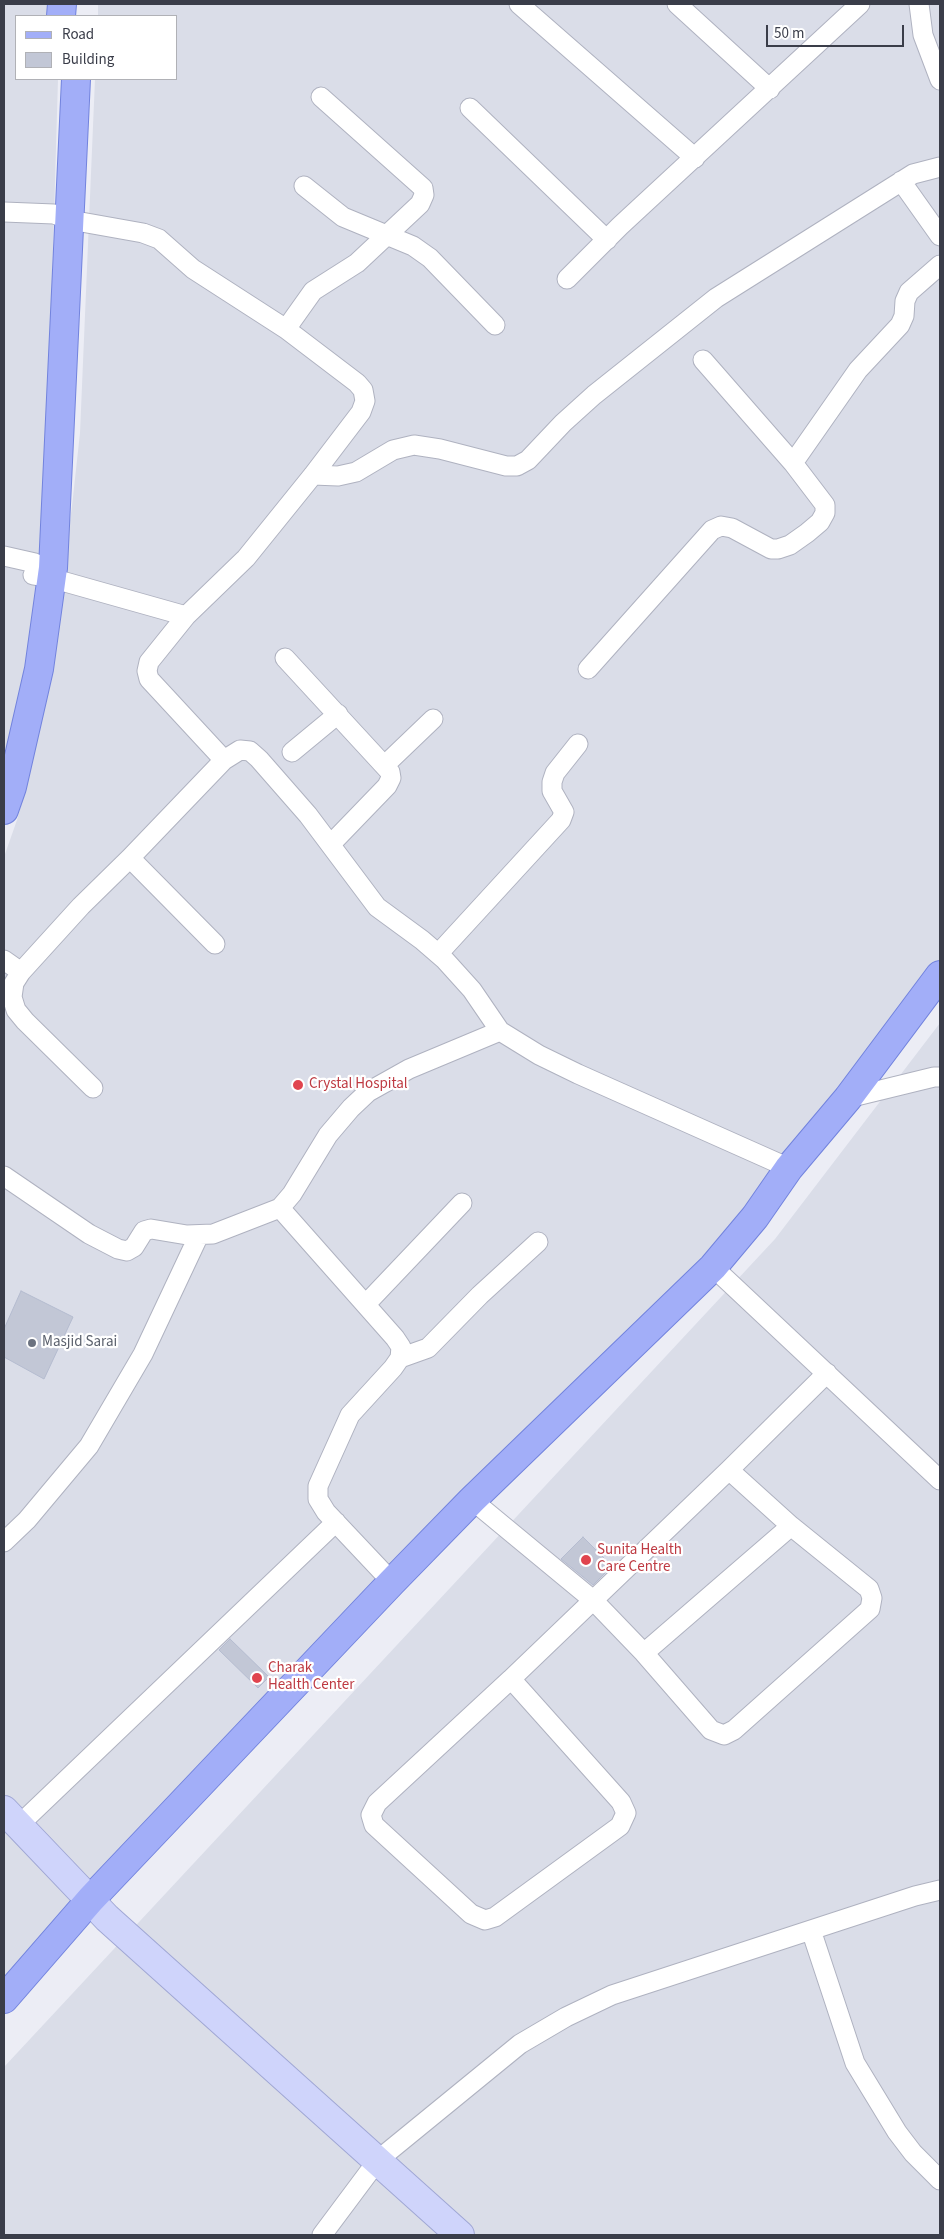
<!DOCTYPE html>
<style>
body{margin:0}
#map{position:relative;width:944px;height:2239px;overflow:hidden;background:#ecedf5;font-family:"Source Sans 3",sans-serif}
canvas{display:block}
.frame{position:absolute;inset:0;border:5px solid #3a3d49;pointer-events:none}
.legend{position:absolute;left:15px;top:15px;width:162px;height:65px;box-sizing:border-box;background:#fff;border:1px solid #b0b1b6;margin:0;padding:6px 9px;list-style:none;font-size:15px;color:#3a3d49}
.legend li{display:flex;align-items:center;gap:10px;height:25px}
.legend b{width:25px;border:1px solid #b0b1b6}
.scale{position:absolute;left:766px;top:25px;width:138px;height:22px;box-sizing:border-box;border:2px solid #3a3d49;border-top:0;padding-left:6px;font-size:15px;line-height:18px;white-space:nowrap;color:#3a3d49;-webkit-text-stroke:4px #fff;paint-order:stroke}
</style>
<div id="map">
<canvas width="944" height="2239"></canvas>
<div class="frame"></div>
<ul class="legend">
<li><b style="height:6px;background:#a2aef8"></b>Road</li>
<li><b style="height:14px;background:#c2c7d6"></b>Building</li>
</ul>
<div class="scale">50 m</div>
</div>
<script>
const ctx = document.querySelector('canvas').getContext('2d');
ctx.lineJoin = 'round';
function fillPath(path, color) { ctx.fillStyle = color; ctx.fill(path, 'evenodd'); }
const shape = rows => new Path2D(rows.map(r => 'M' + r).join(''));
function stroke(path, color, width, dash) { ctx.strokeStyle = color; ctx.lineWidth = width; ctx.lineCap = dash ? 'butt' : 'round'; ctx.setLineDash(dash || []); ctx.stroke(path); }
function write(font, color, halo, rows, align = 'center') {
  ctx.font = font + ' "Source Sans 3",sans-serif'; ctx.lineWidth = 4.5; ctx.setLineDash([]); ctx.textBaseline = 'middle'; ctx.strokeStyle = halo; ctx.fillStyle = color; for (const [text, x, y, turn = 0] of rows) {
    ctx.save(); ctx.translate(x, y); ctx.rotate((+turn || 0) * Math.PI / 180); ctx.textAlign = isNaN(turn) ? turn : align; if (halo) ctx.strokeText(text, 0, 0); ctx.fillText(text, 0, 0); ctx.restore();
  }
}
fillPath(shape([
 [4,4,61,4,61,16,16,16,16,79,58,79,45,526,36,607,18,711,4,766],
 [98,4,940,4,940,982,819,1148,454,1516,208,1756,4,2003,4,857,17,820,29,776,47,689,72,506,80,433,95,79,176,79,176,16,98,16],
 [940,1023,940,2235,4,2235,4,2067,775,1239]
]), '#dadde8');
const building = shape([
 [21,1291,73,1317,44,1379,4,1357,4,1329,21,1291],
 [583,1537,612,1566,593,1585,561,1559,583,1537],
 [230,1639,269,1677,258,1688,219,1650,230,1639]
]);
fillPath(building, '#c2c7d6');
stroke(building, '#b5bcd0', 1);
const street = shape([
 [519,4,695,158],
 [677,4,770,89],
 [919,4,923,35,940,80],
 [470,108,607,240],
 [901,181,940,236],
 [304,186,343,217,413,246,430,258,495,325],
 [4,212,54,214,70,220,143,233,159,239,193,269,286,329,357,383,363,390,365,401,361,412,313,475,246,558,186,616,149,662,147,671,149,679,224,760],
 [567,279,620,226,860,4],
 [286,329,313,291,357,263,420,204,424,195,423,188,321,97],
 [793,463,858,370,900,325,904,316,905,301,909,292,940,265],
 [313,475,338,476,356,472,393,450,414,445,440,449,506,466,517,466,528,460,563,423,594,395,716,298,913,174,940,167],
 [4,556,35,563],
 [33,575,51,578,186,616],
 [285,658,390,772,391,778,387,786,331,844],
 [588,669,712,530,721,526,732,528,771,549,778,549,790,545,807,533,820,522,825,513,825,505,793,463,703,360],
 [292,752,338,714],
 [386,764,433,719],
 [130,858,215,944],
 [438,954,561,820,564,812,552,791,552,782,555,773,578,744],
 [4,960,21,972],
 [93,1088,25,1021,16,1010,12,997,14,983,21,972,81,906,130,858,224,760,240,750,250,751,259,759,308,815,377,907,422,940,444,959,472,990,500,1031],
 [848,1098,934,1077,940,1077],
 [4,1176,89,1234,118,1249,127,1251,134,1247,144,1231,151,1229,187,1235,213,1234,280,1208,292,1194,328,1135,351,1108,368,1092,409,1069,500,1031,539,1055,578,1074,789,1168],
 [280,1208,395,1338,401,1347,400,1358,393,1368,350,1415,318,1486,318,1499,326,1512,392,1582],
 [713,1267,940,1480],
 [366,1304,462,1203],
 [400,1358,428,1348,480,1295,538,1242],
 [472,1500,593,1600,644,1653,711,1730,724,1735,734,1730,870,1609,872,1598,869,1589,791,1526,729,1470],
 [4,1542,27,1520,89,1446,143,1354,199,1235],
 [644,1653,791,1526],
 [511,1679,621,1802,626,1813,620,1826,495,1917,485,1920,471,1914,374,1825,371,1815,377,1803,511,1679],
 [511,1679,729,1470,827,1373],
 [19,1825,336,1522],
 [811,1930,855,2063,897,2132,913,2153,940,2180],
 [322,2235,378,2160,520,2044,566,2017,612,1995,915,1896,940,1890]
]);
const secondary = shape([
 [4,1810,107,1918,460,2235]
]);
const primary = shape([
 [61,16,62,4],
 [4,810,12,787,39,669,53,568,76,79],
 [4,1999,91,1899,392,1582,472,1500,713,1267,755,1217,789,1168,848,1098,940,975]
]);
stroke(street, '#afb2c0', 21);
stroke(secondary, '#a0a7d4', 30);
stroke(primary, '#7283dd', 30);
stroke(street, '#fff', 19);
stroke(secondary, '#cfd4fb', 28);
stroke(primary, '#a2aef8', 28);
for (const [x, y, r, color] of [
 [298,1085,6,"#e0444e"],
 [32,1343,5,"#6b7280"],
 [586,1560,6,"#e0444e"],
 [257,1678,6,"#e0444e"]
]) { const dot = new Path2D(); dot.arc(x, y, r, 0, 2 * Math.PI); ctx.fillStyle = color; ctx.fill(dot); stroke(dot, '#fff', 2); }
write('15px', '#be3a42', '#fff', [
 ["Crystal Hospital",309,1085],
 ["Sunita Health",597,1551],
 ["Care Centre",597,1568],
 ["Charak",268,1669],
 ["Health Center",268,1686]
], 'left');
write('15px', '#5b616d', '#fff', [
 ["Masjid Sarai",42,1343]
], 'left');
</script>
